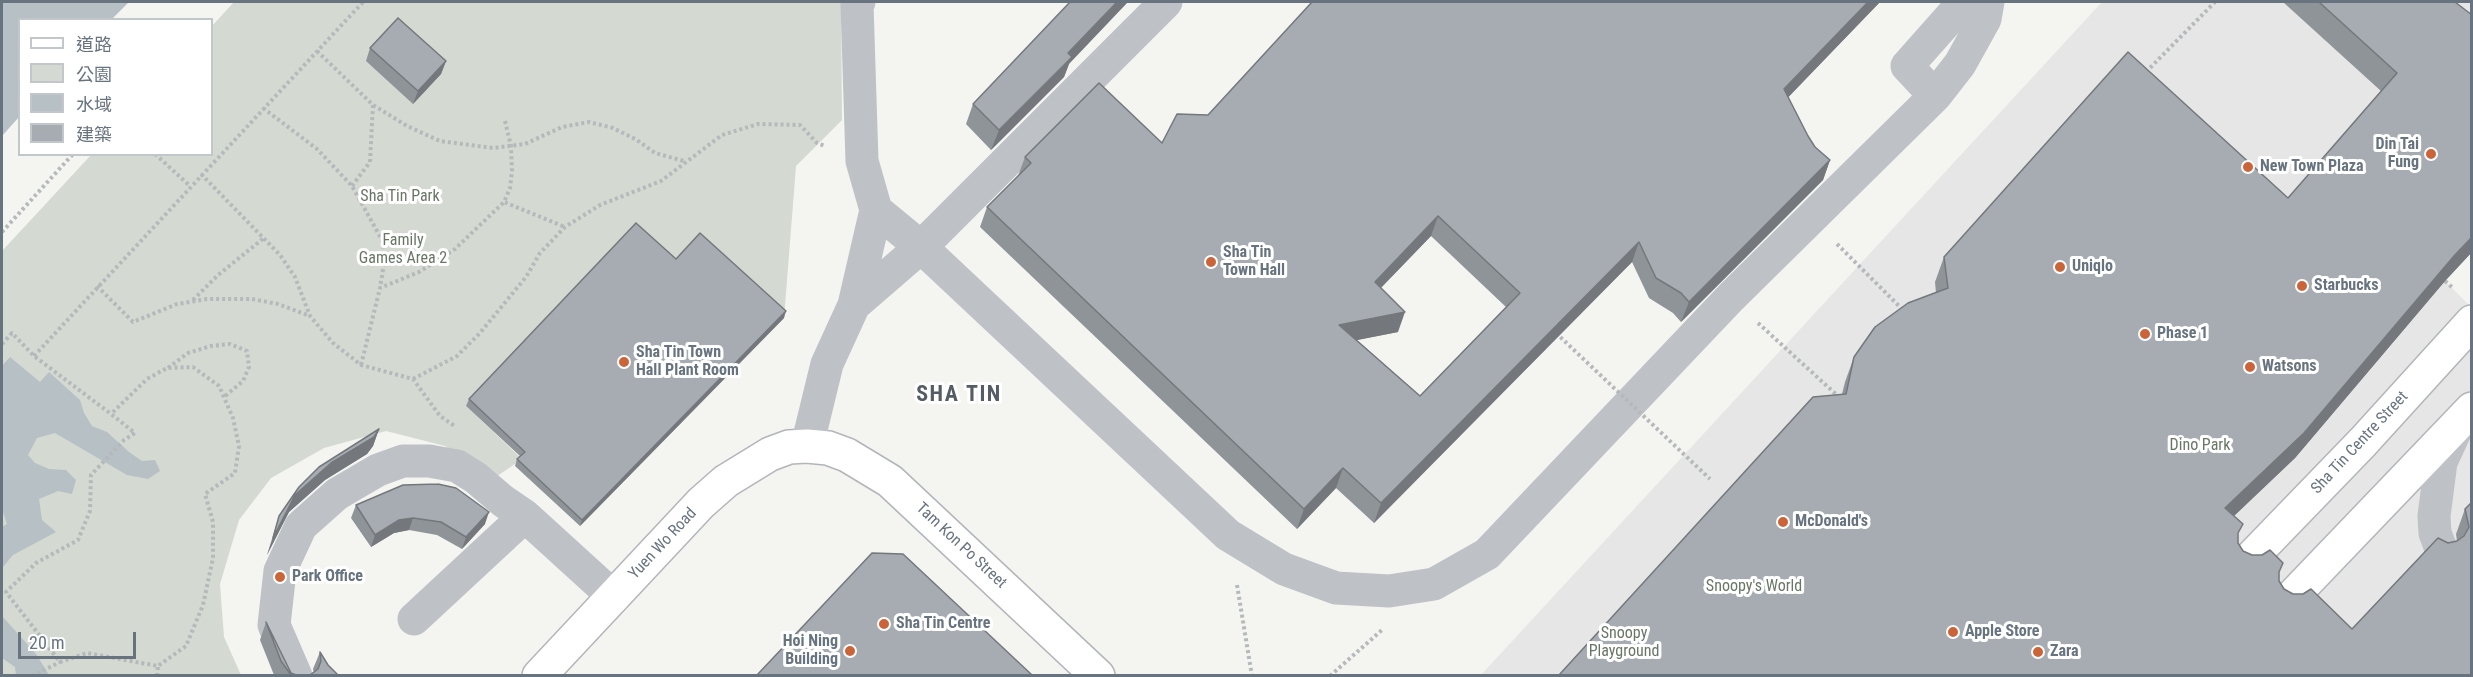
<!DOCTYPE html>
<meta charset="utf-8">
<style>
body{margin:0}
#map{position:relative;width:2473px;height:677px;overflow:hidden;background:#f4f4f1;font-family:"Roboto Condensed","Noto Sans TC",sans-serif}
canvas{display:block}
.frame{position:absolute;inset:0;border:3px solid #67737f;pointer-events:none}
.legend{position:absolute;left:18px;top:18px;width:195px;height:138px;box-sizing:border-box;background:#fff;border:2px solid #c2c7cc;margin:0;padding:8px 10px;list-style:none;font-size:18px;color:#67737f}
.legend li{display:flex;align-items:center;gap:12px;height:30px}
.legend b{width:30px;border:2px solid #c2c7cc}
.scale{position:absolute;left:18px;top:632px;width:118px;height:27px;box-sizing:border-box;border:3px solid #67737f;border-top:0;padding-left:8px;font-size:18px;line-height:21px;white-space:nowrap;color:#67737f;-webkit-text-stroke:4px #fff;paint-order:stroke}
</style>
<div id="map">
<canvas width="2473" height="677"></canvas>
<div class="frame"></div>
<ul class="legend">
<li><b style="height:8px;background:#fff"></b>道路</li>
<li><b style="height:16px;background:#d4d9d1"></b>公園</li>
<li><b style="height:16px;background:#b7c0c4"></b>水域</li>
<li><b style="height:16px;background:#a6acb1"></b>建築</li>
</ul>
<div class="scale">20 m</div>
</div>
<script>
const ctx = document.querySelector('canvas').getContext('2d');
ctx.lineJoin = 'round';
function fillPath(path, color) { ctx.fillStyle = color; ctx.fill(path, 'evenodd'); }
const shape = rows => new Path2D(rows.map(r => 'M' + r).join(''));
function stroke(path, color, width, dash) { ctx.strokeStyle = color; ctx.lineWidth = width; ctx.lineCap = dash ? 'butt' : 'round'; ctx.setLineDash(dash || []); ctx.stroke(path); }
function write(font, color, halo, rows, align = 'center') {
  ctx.font = font + ' "Roboto Condensed",sans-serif'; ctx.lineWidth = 6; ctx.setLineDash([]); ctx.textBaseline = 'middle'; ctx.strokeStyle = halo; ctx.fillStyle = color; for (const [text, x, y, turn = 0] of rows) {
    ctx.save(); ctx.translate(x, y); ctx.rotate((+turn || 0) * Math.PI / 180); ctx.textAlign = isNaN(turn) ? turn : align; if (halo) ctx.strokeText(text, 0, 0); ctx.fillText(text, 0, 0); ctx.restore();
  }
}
fillPath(shape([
 [2102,2,2471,2,2471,252,2445,281,2471,307,2471,675,1480,676]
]), '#e5e6e5');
fillPath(shape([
 [234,2,841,2,842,120,796,166,784,318,698,240,673,266,466,406,522,459,493,479,445,446,386,431,324,448,271,478,239,520,220,584,224,637,241,675,2,675,2,251,91,155,212,154,212,26]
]), '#d4d9d1');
fillPath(shape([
 [2,2,129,2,112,19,20,20,19,117,2,136],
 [10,357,40,382,49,372,80,400,84,413,92,426,107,432,129,452,142,461,155,460,160,471,148,479,127,475,55,433,37,438,28,455,35,463,49,469,66,470,76,480,72,494,58,491,39,499,42,520,56,532,13,555,2,568,2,527,7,524,2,509,2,366],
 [2,616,36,654,49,675,16,675,15,667,2,658]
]), '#b7c0c4');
const major = shape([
 [2247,562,2363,442,2472,322],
 [2288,601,2472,409],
 [539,676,701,503,726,481,770,454,789,447,807,446,828,448,847,455,890,481,1098,676]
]);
stroke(major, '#b2b5b9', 36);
stroke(shape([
 [317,51,373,105,407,126,440,141,493,148,525,144,562,127,589,122,613,128,637,140,655,153,684,161],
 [2146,72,2215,2],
 [263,108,317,149,352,186,382,240,385,258,380,288],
 [505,121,511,146,512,171,510,188,504,202,565,227],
 [155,154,190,186],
 [201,174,280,255,295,277,310,316,333,343,361,365,413,379,440,416,456,427],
 [352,186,370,162,373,105],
 [2,232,73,154],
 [1837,244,1904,311],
 [2445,281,2454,289],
 [97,286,133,322,177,304,207,299,252,299,278,304,310,316],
 [193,300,218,275,264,238],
 [1758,323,1839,397],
 [2,344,12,333,34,356,111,414,135,433,124,440,91,475,90,511,78,540,36,563,6,592,60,662,87,653,158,666,186,646,203,605,213,558,213,522,205,494,235,473,239,446,233,418,219,386,193,367,167,368,147,379,111,414],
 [34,356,363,2],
 [361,365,380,288,419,272,455,249,504,202],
 [168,368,188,353,211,346,230,344,247,351,249,367,243,381,224,397],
 [413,379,457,356,480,333,526,277,540,253,565,227,600,205,661,181,722,135,758,124,800,125,817,143,825,146],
 [1237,585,1252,676],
 [32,676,60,662],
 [157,676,158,666],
 [1330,676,1383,629]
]), '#b6b9bb', 4, [3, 3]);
stroke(shape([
 [859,2,857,4,862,161,876,210,921,247,1228,535,1284,569,1336,588,1389,591,1434,584,1487,554,1731,297,1935,96,1960,64,1985,19,1988,2],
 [1935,96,1907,66,1954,13,1959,2],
 [854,305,921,247,1166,2],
 [807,446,827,364,854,305,876,210],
 [2441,549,2435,533,2434,516,2441,462,2458,425],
 [414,619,525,516,614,597],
 [296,676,274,625,280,571,301,526,337,494,378,470,403,461,429,461,457,466,476,478,503,501,525,516]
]), '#bec1c5', 33);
stroke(major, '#fff', 33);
stroke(shape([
 [1556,333,1710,479]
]), '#b6b9bb', 4, [3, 3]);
fillPath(shape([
 [1880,2,1788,97,1808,136,1815,147,1830,160,1823,180,1681,322,1673,313,1649,298,1632,262,1374,523,1336,488,1297,529,980,227,987,207,1018,176,1025,157,1162,143,1208,115],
 [1431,236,1506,307,1420,396,1357,340,1398,332,1381,288],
 [2283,2,2455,2,2472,15,2472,252,2445,281,2295,458,2234,516,2238,543,2243,551,2279,576,2279,581,2284,589,2352,629,2448,543,2457,541,2456,534,2465,509,2472,502,2472,675,1559,675,1842,394,1845,382,1854,357,1936,293,1935,282,1944,257,2288,198,2381,91],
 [370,48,446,61,441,74,413,104,366,61],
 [1069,64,1064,77,991,150,966,124,973,104],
 [676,259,784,318,580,526,515,466,517,459,520,456,466,406,469,399],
 [379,429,373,446,367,454,325,480,289,512,267,555,279,516],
 [356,505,485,524,462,549,437,535,409,530,394,533,371,547,351,518],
 [266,622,291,673,296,675,274,675,260,640],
 [320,652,328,665,314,673,313,669]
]), '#8f9498');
fillPath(shape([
 [1117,2,1128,2,1069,64,1064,77,991,150,999,130,1068,53],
 [1868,2,1880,2,1777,109,1784,89],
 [446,61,441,74,413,104,418,91],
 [1830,160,1823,180,1681,322,1689,302],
 [1438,216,1431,236,1367,302,1375,282],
 [2472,237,2472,252,2445,281,2295,458,2216,533,2225,508],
 [1639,242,1632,262,1374,523,1381,503],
 [786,311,784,318,580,526,582,520],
 [1405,312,1398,332,1332,345,1339,325],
 [379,429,373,446,367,454,325,480,289,512,267,555,273,538,295,495,331,463],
 [1343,468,1336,488,1297,529,1304,509],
 [489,512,485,524,462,549,466,537],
 [413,518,409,530,394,533,371,547,375,535,399,520]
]), '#74787c');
const building = shape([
 [1070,2,1117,2,1068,53,1072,57,999,130,973,104,1070,2],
 [1312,2,1868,2,1784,89,1808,136,1815,147,1830,160,1689,302,1681,293,1656,278,1639,242,1381,503,1343,468,1304,509,987,207,1031,163,1025,157,1099,83,1162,143,1177,114,1208,115,1312,2],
 [1438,216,1520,293,1420,396,1339,325,1405,312,1375,282,1438,216],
 [2319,2,2455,2,2472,15,2472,237,2454,256,2304,433,2225,508,2243,524,2238,533,2238,543,2243,551,2252,555,2262,555,2270,550,2283,563,2279,572,2279,581,2284,589,2293,594,2303,594,2311,589,2352,629,2438,538,2448,543,2457,541,2464,536,2469,527,2465,509,2472,502,2472,675,1559,675,1813,397,1846,394,1854,357,1875,327,1908,303,1948,288,1944,257,2128,52,2288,198,2397,73,2319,2],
 [398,18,446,61,418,91,370,48,398,18],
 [636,223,676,259,700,233,786,311,582,520,517,459,525,452,469,399,636,223],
 [379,429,374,437,331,463,295,495,273,538,279,516,299,487,319,467,379,429],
 [438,484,456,488,489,512,466,537,441,522,413,518,399,520,375,535,356,505,403,485,438,484],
 [872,553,903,554,1032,675,757,675,872,553],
 [266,622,291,673,296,675,291,675,281,661,266,622],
 [320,652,328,665,338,675,310,675,318,669,321,661,320,652]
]);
fillPath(building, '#a6acb1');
stroke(building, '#74787c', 1.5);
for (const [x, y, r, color] of [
 [2431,154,6,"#cc643a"],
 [2248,167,6,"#cc643a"],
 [1211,262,6,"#cc643a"],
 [2060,267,6,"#cc643a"],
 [2302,286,6,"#cc643a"],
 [2145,334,6,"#cc643a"],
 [624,362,6,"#cc643a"],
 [2250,367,6,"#cc643a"],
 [1783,522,6,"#cc643a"],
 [280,577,6,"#cc643a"],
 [884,624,6,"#cc643a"],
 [1953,632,6,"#cc643a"],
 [850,651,6,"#cc643a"],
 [2038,652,6,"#cc643a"]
]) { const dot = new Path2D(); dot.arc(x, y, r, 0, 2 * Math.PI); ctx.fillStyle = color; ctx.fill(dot); stroke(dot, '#fff', 2); }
write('bold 16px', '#67737f', '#fff', [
 ["Din Tai",2419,145,"right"],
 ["Fung",2419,163,"right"],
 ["New Town Plaza",2260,167],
 ["Sha Tin",1223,253],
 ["Town Hall",1223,271],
 ["Uniqlo",2072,267],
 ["Starbucks",2314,286],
 ["Phase 1",2157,334],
 ["Sha Tin Town",636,353],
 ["Hall Plant Room",636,371],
 ["Watsons",2262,367],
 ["McDonald's",1795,522],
 ["Park Office",292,577],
 ["Sha Tin Centre",896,624],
 ["Apple Store",1965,632],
 ["Hoi Ning",838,642,"right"],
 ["Building",838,660,"right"],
 ["Zara",2050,652]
], 'left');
write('16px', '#687765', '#fff', [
 ["Sha Tin Park",400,197],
 ["Family",403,241],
 ["Games Area 2",403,259],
 ["Dino Park",2200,446],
 ["Snoopy's World",1754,587],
 ["Snoopy",1624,634],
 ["Playground",1624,652]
]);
write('16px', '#67737f', '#fff', [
 ["Sha Tin Centre Street",2360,443,-47],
 ["Yuen Wo Road",663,544,-47],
 ["Tam Kon Po Street",961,546,43]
]);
ctx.letterSpacing = '1.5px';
write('bold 22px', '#545d65', '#fff', [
 ["SHA TIN",959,395]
]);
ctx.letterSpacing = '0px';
</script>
